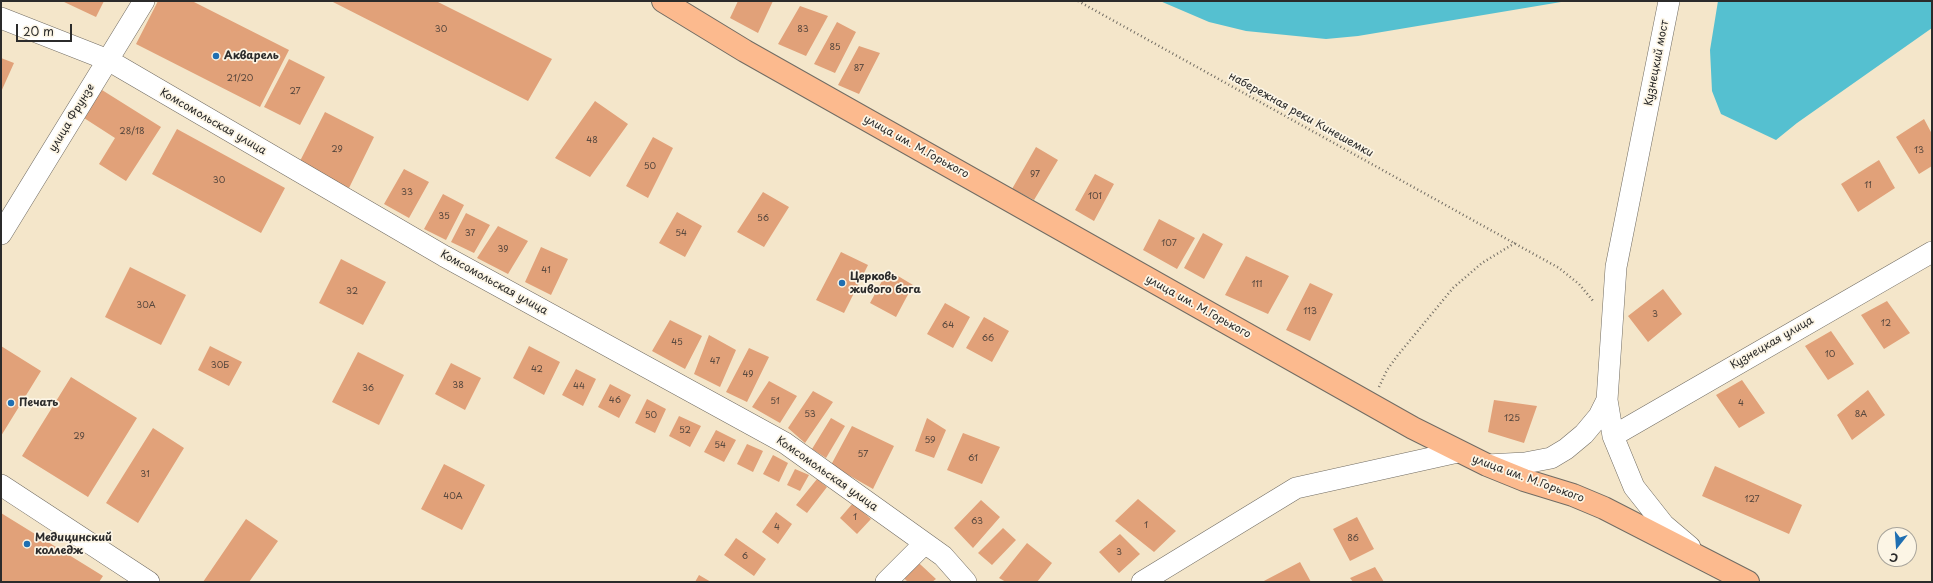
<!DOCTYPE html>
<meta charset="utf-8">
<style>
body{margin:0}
#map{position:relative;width:1933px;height:583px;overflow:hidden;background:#f4e6ca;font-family:"Playpen Sans",sans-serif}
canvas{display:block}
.frame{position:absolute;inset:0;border:2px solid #2b2b2b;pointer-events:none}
.north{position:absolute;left:1877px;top:527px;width:40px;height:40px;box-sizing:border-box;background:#fcf5e5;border:1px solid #a8a49b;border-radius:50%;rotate:197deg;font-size:11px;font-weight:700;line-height:16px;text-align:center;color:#2b2b2b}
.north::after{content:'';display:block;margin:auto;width:14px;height:18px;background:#1f6fb2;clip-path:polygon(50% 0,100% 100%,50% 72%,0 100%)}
.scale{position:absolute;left:16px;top:24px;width:56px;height:18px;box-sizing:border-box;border:2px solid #2b2b2b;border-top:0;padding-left:5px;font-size:12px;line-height:14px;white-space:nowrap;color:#2b2b2b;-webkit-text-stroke:3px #fcf5e5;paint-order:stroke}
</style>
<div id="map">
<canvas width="1933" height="583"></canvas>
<div class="frame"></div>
<div class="north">С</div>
<div class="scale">20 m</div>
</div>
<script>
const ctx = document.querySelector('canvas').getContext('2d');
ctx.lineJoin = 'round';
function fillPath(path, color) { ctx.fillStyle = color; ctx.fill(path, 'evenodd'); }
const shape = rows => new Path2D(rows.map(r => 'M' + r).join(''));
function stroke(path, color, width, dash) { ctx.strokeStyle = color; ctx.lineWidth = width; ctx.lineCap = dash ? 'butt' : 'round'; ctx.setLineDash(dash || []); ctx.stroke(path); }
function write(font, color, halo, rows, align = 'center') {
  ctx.font = font + ' "Playpen Sans",sans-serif'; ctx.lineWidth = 3.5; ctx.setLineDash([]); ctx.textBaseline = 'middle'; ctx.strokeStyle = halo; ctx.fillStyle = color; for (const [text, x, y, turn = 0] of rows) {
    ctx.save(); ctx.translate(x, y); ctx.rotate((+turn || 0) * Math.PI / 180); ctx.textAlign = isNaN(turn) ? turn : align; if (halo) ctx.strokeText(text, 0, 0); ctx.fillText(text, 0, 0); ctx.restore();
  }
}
fillPath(shape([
 [1160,1,1567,1,1358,36,1326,39,1246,31,1209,22],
 [1718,1,1932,1,1932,28,1797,123,1776,140,1721,114,1712,91,1710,50]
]), '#55c0d0');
fillPath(shape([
 [62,1,104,1,96,17],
 [158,1,192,1,289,50,260,107,136,44],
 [331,1,436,1,552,59,528,101],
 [738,1,773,1,758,33,730,18],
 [800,6,828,16,806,56,778,44],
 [837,22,856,32,835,73,814,64],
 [859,46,880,53,859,94,838,85],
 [1,58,14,63,1,92],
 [289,59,325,77,300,125,264,107],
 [102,90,161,127,126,181,99,164,115,138,84,118],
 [595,101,628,124,590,177,555,158],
 [325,112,374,137,349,188,299,163],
 [1924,119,1932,134,1932,166,1919,174,1896,137],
 [177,129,285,188,261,233,152,174],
 [653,137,673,148,648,198,626,186],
 [1036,147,1058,160,1034,200,1012,189],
 [1879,160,1895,188,1858,212,1841,184],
 [404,169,429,182,409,218,384,204],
 [1095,174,1114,184,1094,221,1075,210],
 [763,192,789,207,764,247,737,232],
 [443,194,464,205,446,240,424,229],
 [677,212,702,226,685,257,659,243],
 [466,213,490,225,474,253,451,242],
 [1159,219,1195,238,1177,269,1143,250],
 [498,226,528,241,508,274,477,258],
 [1203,233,1223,244,1204,279,1184,268],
 [541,247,568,259,551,295,525,282],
 [841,252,868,265,844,313,816,300],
 [1246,256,1289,276,1268,314,1225,295],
 [341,259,386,282,363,325,319,303],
 [130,267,186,295,161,345,105,317],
 [888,270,913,285,896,317,870,303],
 [1310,283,1333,294,1310,341,1286,330],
 [1663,289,1682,314,1648,342,1628,316],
 [1887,301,1910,333,1884,349,1861,315],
 [945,303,970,317,953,348,927,334],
 [984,317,1009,331,992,362,966,348],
 [670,320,702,336,685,369,652,351],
 [1831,331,1854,364,1828,380,1805,346],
 [709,335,736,350,720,387,694,374],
 [1,346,41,371,1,436],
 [210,346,242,362,229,386,198,370],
 [529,346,560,362,544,395,513,378],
 [749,348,769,357,747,402,726,392],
 [358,352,404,375,379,425,332,402],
 [451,363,481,378,465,410,435,394],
 [576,369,596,379,583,406,562,395],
 [71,377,137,418,88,497,22,456],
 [1742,380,1765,413,1739,428,1716,395],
 [769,381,797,396,780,423,752,407],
 [610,384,631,395,619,418,598,407],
 [1868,390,1885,415,1852,440,1837,415],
 [813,391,833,402,805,443,788,428],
 [647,399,666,409,655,433,635,423],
 [1494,400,1537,406,1524,443,1488,432],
 [679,416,701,426,690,447,669,436],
 [831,418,845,426,826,458,812,449],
 [927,418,946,430,934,458,915,451],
 [852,426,894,446,873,489,831,465],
 [153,428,184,448,138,523,106,503],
 [716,430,736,440,724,462,704,452],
 [963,433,1000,447,982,484,947,470],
 [747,444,763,451,753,472,737,464],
 [773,455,788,463,779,482,763,474],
 [444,464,485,485,462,530,421,509],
 [1715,466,1802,505,1789,534,1702,496],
 [795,469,809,475,800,491,787,485],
 [817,479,827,487,807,513,796,505],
 [1138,499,1176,531,1154,552,1115,521],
 [981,500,1000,517,973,548,954,528],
 [853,503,871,519,857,534,840,518],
 [776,512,792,524,778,544,762,532],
 [1,513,103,576,99,582,4,582,1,580],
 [1357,517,1374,549,1350,561,1333,529],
 [246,519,278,541,249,582,203,582],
 [1003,528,1016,540,992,565,978,553],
 [1120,534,1140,554,1119,573,1099,552],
 [736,538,766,559,754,576,724,555],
 [1027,543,1052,563,1037,582,1006,582,999,578],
 [906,551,936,579,932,582,908,582,892,567],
 [1300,562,1311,582,1262,582],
 [1375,567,1384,582,1353,582,1350,578],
 [699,575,711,582,695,582]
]), '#e1a179');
const minor = shape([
 [1669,1,1616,267,1607,400,1613,436,1634,487,1664,525,1690,547],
 [1,18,108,60,444,256,785,443,943,556,966,582],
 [1,234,144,1],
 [1613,436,1932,252],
 [1487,465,1525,463,1551,458,1566,449,1584,434,1599,416,1607,400],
 [1,485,149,582],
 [886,582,924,544],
 [1142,582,1296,488,1458,452]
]);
const major = shape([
 [663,1,745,51,1413,428,1487,465,1524,480,1573,495,1604,508,1748,582]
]);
stroke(minor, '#716c63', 22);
stroke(major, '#716c63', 24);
stroke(shape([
 [1078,1,1559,268,1579,284,1594,302],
 [1379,387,1387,370,1398,355,1453,288,1482,263,1515,243]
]), '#716c63', 2.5, [1, 3]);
stroke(minor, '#fff', 21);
stroke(major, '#fcba8e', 22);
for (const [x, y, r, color] of [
 [216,56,4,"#1f6fb2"],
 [842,283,4,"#1f6fb2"],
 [11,403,4,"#1f6fb2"],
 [27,544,4,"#1f6fb2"]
]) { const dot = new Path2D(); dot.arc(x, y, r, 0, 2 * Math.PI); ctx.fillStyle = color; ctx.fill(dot); stroke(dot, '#fcf5e5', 1.5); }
write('9px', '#58483e', null, [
 ["30",441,30],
 ["83",803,30],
 ["85",835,48],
 ["87",859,69],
 ["21/20",240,79],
 ["27",295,92],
 ["28/18",132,132],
 ["48",592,141],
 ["29",337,150],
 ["13",1919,151],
 ["50",650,167],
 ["97",1035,175],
 ["30",219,181],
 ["11",1868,186],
 ["33",407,193],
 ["101",1095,197],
 ["35",444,217],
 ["56",763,219],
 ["37",470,234],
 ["54",681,234],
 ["107",1169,244],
 ["39",503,250],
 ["41",546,271],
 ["111",1257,285],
 ["32",352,292],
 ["30А",146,306],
 ["113",1310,312],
 ["3",1655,315],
 ["12",1886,324],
 ["64",948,326],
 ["66",988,339],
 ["45",677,343],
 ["10",1830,355],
 ["47",715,362],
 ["30Б",220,366],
 ["42",537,370],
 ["49",748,375],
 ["38",458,386],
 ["44",579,387],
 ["36",368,389],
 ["46",615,401],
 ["51",775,402],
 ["4",1741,404],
 ["53",810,415],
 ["8А",1861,415],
 ["50",651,416],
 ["125",1512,419],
 ["52",685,431],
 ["29",79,437],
 ["59",930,441],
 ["54",720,446],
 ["57",863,455],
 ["61",973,459],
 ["31",145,475],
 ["40А",453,497],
 ["127",1752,500],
 ["1",855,518],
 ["63",977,522],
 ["1",1146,526],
 ["4",777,528],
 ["86",1353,539],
 ["3",1119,553],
 ["6",745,557]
]);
write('bold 11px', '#2b2b2b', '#fcf5e5', [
 ["Акварель",224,56],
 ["Церковь",850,277],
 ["живого бога",850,290],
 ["Печать",19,403],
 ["Медицинский",35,538],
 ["колледж",35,551]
], 'left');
write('11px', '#2b2b2b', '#fcf5e5', [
 ["Кузнецкий мост",1657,63,-79],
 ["набережная реки Кинешемки",1301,115,29],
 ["улица Фрунзе",72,118,-59],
 ["Комсомольская улица",213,122,30],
 ["улица им. М.Горького",916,147,29],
 ["Комсомольская улица",494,283,29],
 ["улица им. М.Горького",1198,307,29],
 ["Кузнецкая улица",1772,343,-30],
 ["Комсомольская улица",827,474,35],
 ["улица им. М.Горького",1528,479,20]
]);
</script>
